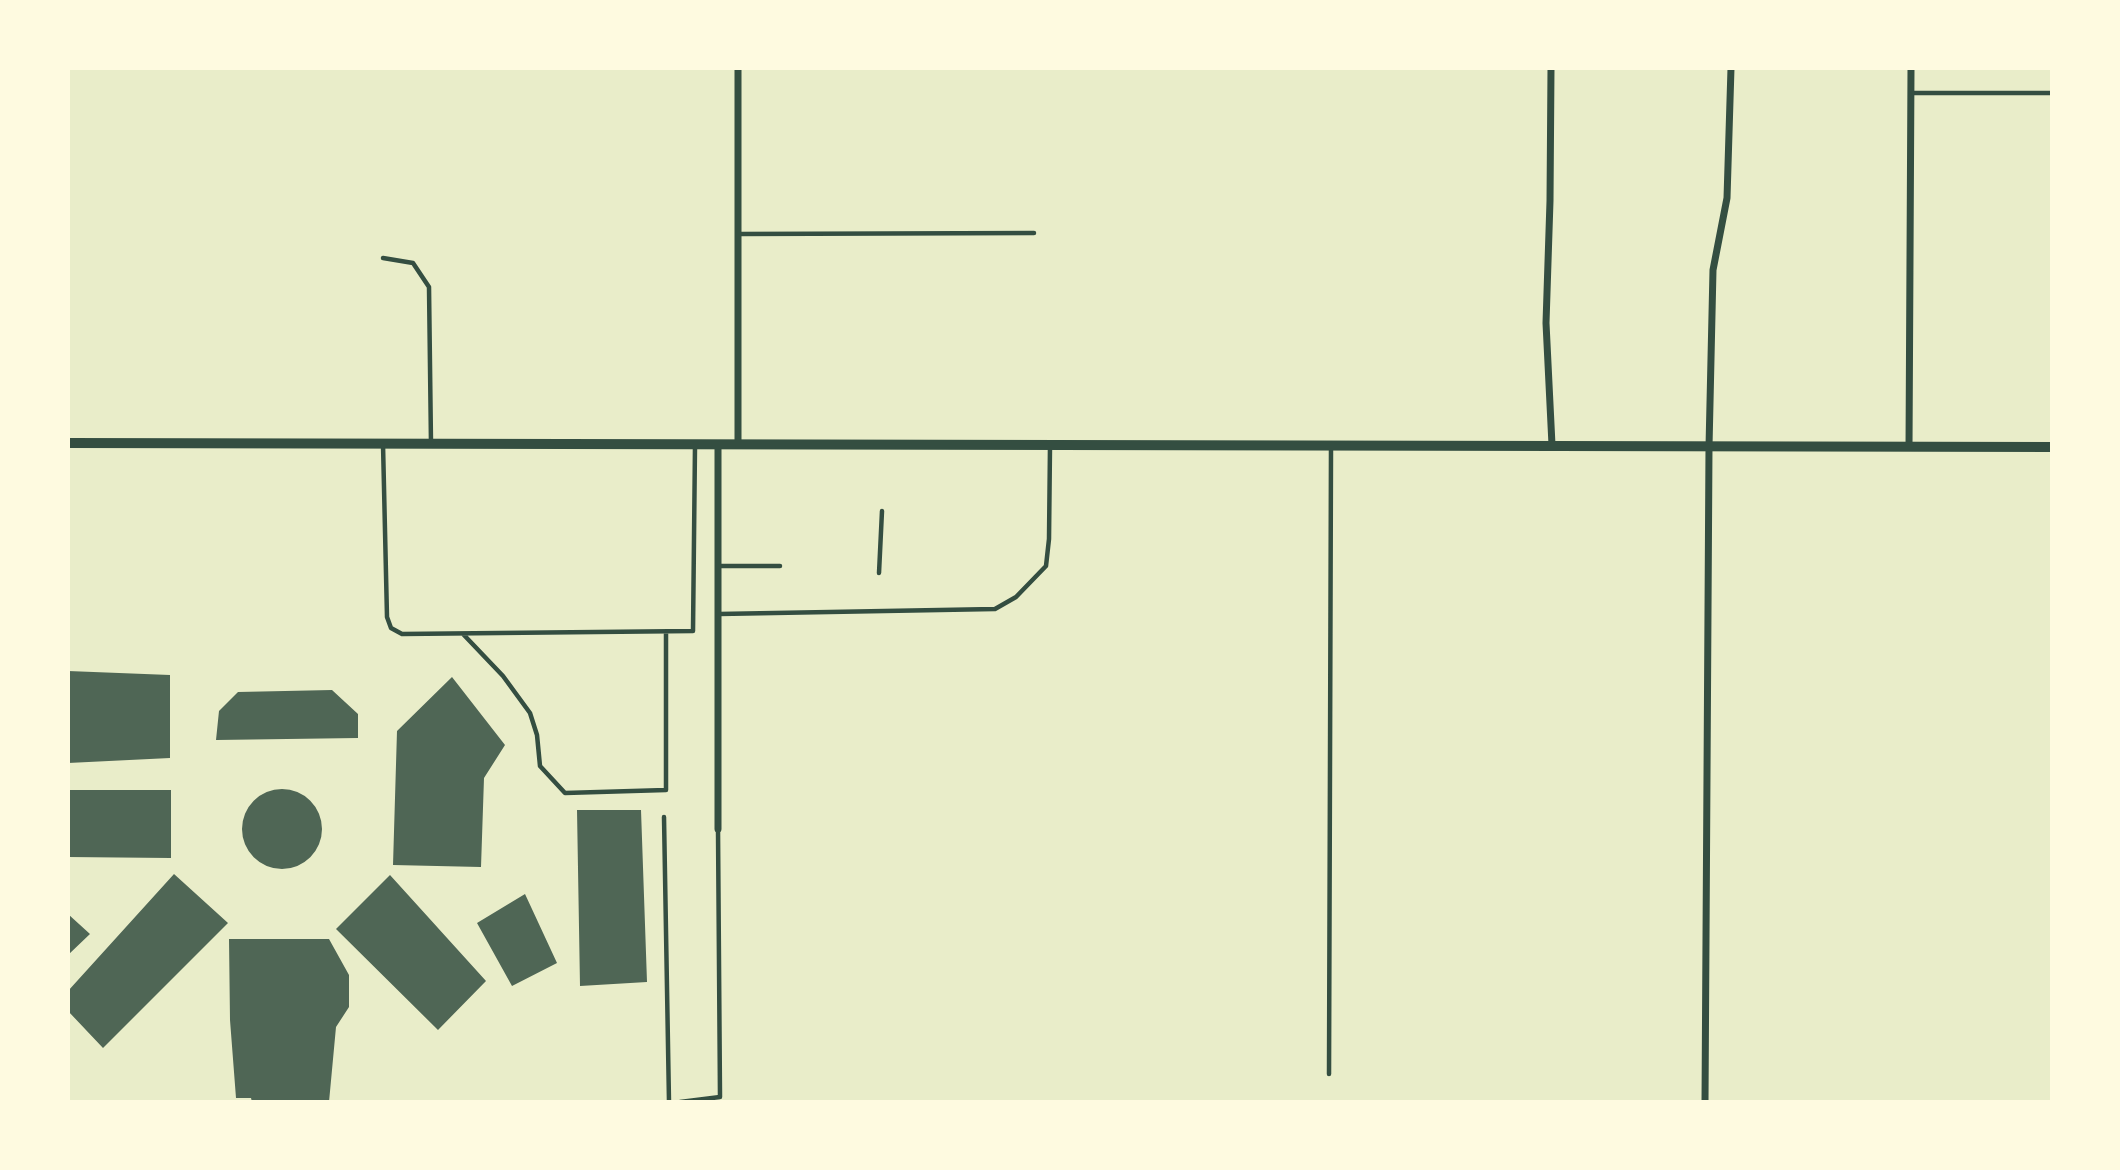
<!DOCTYPE html>
<style>
body{margin:0}
#map{position:relative;width:2120px;height:1170px;overflow:hidden;background:#e9edc9;font-family:Ubuntu,sans-serif}
canvas{display:block}
.frame{position:absolute;inset:0;border:70px solid #fefae0;pointer-events:none}
</style>
<div id="map">
<canvas width="2120" height="1170"></canvas>
<div class="frame"></div>
</div>
<script>
const ctx = document.querySelector('canvas').getContext('2d');
ctx.lineJoin = 'round';
function fillPath(path, color) { ctx.fillStyle = color; ctx.fill(path, 'evenodd'); }
const shape = rows => new Path2D(rows.map(r => 'M' + r).join(''));
function stroke(path, color, width, dash) { ctx.strokeStyle = color; ctx.lineWidth = width; ctx.lineCap = dash ? 'butt' : 'round'; ctx.setLineDash(dash || []); ctx.stroke(path); }
fillPath(shape([
 [68,671,170,675,170,758,68,763],
 [452,677,505,745,484,778,481,867,393,865,397,731],
 [332,690,358,714,358,738,216,740,219,711,238,692],
 '242 829a40 40 0 1 1 80 0a40 40 0 1 1-80 0Z',
 [68,790,171,790,171,858,68,857],
 [577,810,641,810,647,982,580,986],
 [174,874,228,923,103,1048,68,1011,68,991],
 [390,875,486,981,438,1030,336,929],
 [525,894,557,963,512,986,477,923],
 [68,914,90,934,68,955],
 [229,939,329,939,349,975,349,1007,336,1027,329,1102,252,1102,251,1098,236,1098,230,1020]
]), '#4f6655');
stroke(shape([
 [1911,93,2052,93],
 [739,234,1034,233],
 [383,258,413,263,429,287,431,444],
 [383,444,387,617,391,628,402,634,693,631,695,446],
 [719,566,780,566],
 [879,573,882,511],
 [719,614,995,609,1016,597,1046,566,1049,539,1050,446],
 [463,634,503,676,530,713,537,735,540,766,565,793,666,790,666,632],
 [664,817,669,1102],
 [718,829,720,1097],
 [1329,1074,1331,446],
 [680,1102,720,1097]
]), '#344e41', 4.5);
stroke(shape([
 [738,68,738,445],
 [1551,68,1550,201,1546,323,1552,445],
 [718,445,718,829],
 [1909,447,1911,68],
 [1705,1102,1709,447,1713,270,1727,198,1731,68]
]), '#344e41', 7);
stroke(shape([
 [68,443,2052,447]
]), '#344e41', 10);
</script>
